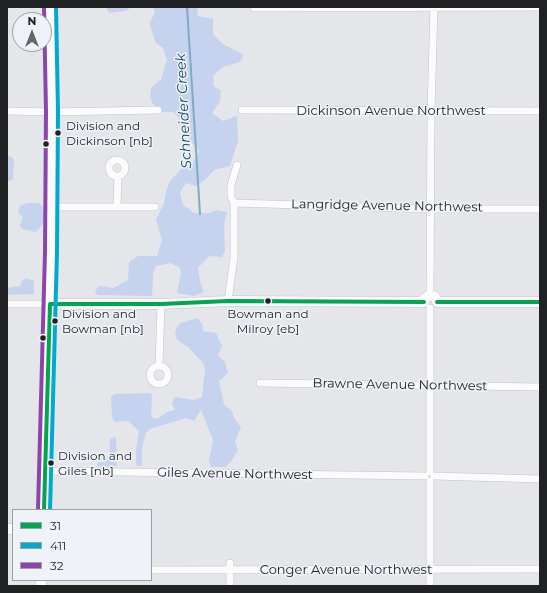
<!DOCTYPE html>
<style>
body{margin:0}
#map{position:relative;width:547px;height:593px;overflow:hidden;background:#e4e6ea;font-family:Montserrat,sans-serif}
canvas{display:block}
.frame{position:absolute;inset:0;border:8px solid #1f2123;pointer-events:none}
.legend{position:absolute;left:12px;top:509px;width:140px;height:72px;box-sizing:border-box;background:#eff3f9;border:1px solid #9c9fa3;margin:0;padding:5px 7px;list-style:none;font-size:12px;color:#1f2123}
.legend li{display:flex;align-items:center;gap:8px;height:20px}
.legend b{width:20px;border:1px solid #9c9fa3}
.north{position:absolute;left:12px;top:12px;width:40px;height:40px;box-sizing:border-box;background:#eff3f9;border:1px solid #9c9fa3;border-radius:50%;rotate:0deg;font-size:11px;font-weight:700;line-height:16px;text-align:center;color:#1f2123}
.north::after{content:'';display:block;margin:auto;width:14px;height:18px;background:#646669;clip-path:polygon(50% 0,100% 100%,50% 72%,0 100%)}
</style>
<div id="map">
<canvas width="547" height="593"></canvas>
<div class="frame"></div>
<ul class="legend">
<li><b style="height:5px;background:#00a651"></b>31</li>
<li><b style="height:5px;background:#00a9ce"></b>411</li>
<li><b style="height:5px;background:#8e44ad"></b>32</li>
</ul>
<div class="north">N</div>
</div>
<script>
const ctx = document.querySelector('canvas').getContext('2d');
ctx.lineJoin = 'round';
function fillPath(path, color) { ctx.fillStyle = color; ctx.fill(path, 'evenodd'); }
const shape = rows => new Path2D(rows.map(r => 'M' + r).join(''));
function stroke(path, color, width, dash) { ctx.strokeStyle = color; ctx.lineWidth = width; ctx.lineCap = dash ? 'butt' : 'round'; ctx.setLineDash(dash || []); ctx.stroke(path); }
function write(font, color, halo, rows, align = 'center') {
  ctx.font = font + ' Montserrat,sans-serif'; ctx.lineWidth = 3; ctx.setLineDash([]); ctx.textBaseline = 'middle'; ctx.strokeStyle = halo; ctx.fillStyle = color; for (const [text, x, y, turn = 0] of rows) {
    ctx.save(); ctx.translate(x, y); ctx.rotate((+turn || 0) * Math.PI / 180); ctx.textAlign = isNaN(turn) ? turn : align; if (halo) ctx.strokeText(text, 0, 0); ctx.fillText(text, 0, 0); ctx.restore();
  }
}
fillPath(shape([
 [106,7,131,7,126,11,109,13],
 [153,7,197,7,198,16,213,19,213,34,223,44,244,55,240,62,223,67,213,76,214,86,221,91,220,101,212,113,223,121,237,116,238,141,230,166,214,170,205,180,196,186,186,183,180,192,183,205,194,213,209,213,217,210,227,212,224,224,225,251,222,257,209,256,198,268,200,281,204,292,194,296,177,293,181,274,180,268,171,263,156,266,153,274,152,296,97,295,95,291,99,286,113,288,128,280,129,262,138,256,157,256,162,240,156,220,164,203,166,192,170,181,181,169,192,164,199,151,190,140,187,129,174,112,163,112,153,104,150,97,151,88,161,79,167,60,163,48,156,43,149,23,155,13],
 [7,156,12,157,14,161,13,179,10,181,7,181],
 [27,203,39,203,42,206,44,220,41,227,35,232,22,229,20,225,23,217,18,212,20,206],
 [26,278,34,281,34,294,7,295,7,288,20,286,22,280],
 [197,318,203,325,203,331,216,333,222,346,218,355,225,362,228,373,219,381,224,404,232,411,234,418,241,427,235,442,238,450,232,460,225,467,211,467,209,461,213,440,201,410,194,421,186,418,150,429,146,433,142,448,142,463,141,466,138,466,136,464,136,450,139,431,128,421,115,422,112,418,111,397,114,394,150,393,152,395,151,417,157,419,167,412,175,410,172,403,175,397,194,400,202,397,205,369,203,363,188,347,180,342,176,338,175,332,179,324],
 [114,437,116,438,117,466,97,467,98,462,106,462,109,459,110,439]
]), '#c6d3ee');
stroke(shape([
 [187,7,200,214]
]), '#7eaac4', 2);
const street = shape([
 [254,8,540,7],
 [242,110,540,111],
 [7,111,52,112,158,110],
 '109 168a8 8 0 1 1 16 0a8 8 0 1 1-16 0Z',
 [234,203,431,209,540,209],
 [50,207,155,207],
 [117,207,118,176],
 [430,295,431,111,434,7],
 [228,301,234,257,234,203,231,197,231,185,237,165],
 [7,304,50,304],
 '150 375a9 9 0 1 1 18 0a9 9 0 1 1-18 0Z',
 [159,366,161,304],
 [260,383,540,387],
 [45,471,425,476],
 [430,472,430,308],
 [434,476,540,479],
 [430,481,430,586],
 [151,570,540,569],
 [230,586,230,563]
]);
const secondary = shape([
 [424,302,425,298,430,295,435,297,437,302],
 [437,302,540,302],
 [50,304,161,304,228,301,424,302],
 [44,510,51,252,52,112,50,7],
 [7,529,13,529],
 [41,586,41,580]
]);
stroke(street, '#c2c3c6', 8);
stroke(secondary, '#c2c3c6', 11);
stroke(street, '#fbfbfc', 7);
stroke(secondary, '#fbfbfc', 10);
stroke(shape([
 [437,302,540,302],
 [44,510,50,304,161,304,228,301,424,302]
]), '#00a651', 4);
stroke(shape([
 [50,510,57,252,58,112,56,7]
]), '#00a9ce', 4);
stroke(shape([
 [38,510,45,252,46,112,44,7]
]), '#8e44ad', 4);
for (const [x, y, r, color] of [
 [58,133,3.5,"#1f2123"],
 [46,144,3.5,"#1f2123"],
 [268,301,3.5,"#1f2123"],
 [55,321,3.5,"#1f2123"],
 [43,338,3.5,"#1f2123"],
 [51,463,3.5,"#1f2123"]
]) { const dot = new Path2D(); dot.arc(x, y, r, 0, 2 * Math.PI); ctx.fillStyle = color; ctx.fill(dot); stroke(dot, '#eff3f9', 1.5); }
write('12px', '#1f2123', '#eff3f9', [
 ["Division and",66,126],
 ["Dickinson [nb]",66,141],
 ["Division and",62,314],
 ["Bowman [nb]",62,329],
 ["Bowman and",268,314,"center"],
 ["Milroy [eb]",268,329,"center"],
 ["Division and",58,456],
 ["Giles [nb]",58,471]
], 'left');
write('13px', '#1f2123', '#eff3f9', [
 ["Dickinson Avenue Northwest",391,111],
 ["Langridge Avenue Northwest",387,206,1],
 ["Brawne Avenue Northwest",400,385,1],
 ["Giles Avenue Northwest",235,474,1],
 ["Conger Avenue Northwest",346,570]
]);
write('italic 14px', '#174962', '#eff3f9', [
 ["Schneider Creek",184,111,-93]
]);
</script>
